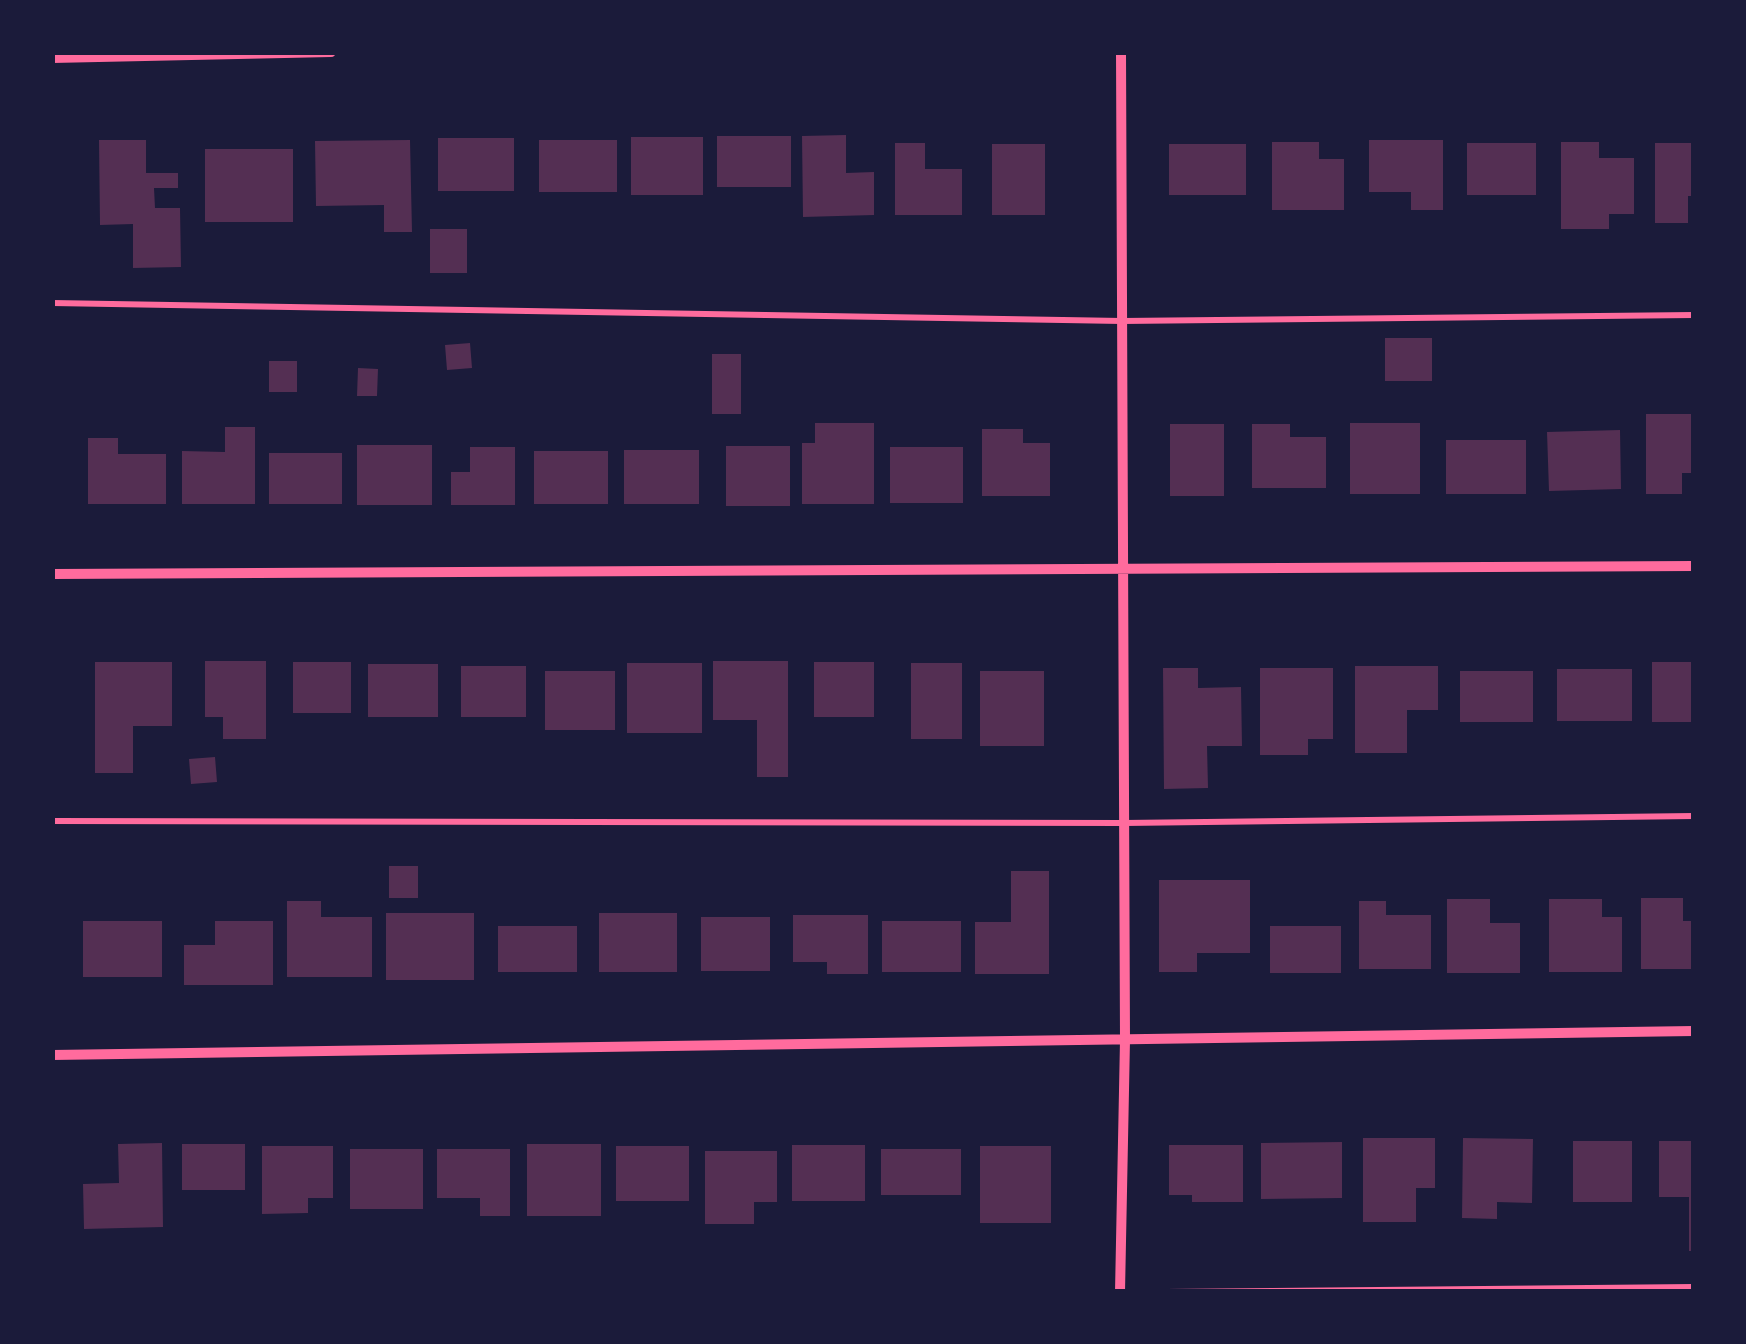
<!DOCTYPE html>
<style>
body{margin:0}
#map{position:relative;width:1746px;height:1344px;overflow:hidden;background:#1b1b3a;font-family:Figtree,sans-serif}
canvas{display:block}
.frame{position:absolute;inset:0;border:55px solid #1b1b3a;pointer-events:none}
</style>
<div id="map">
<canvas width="1746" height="1344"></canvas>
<div class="frame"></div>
</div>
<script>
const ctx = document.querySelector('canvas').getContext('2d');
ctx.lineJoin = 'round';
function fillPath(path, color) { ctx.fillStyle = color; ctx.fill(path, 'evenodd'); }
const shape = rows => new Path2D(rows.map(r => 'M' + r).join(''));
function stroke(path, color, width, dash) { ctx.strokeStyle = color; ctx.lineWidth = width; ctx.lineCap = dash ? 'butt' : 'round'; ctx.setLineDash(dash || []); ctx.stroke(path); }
fillPath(shape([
 [846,135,846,173,874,172,874,215,803,217,802,136],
 [717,136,791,136,791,187,717,187],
 [631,137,703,137,703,195,631,195],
 [438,138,514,138,514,191,438,191],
 [99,140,146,140,146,173,178,173,178,188,154,188,155,208,180,208,181,267,133,268,133,224,100,225],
 [410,140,412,232,384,232,384,205,316,206,315,141],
 [539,140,617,140,617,192,539,192],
 [1369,140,1443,140,1443,210,1411,210,1411,192,1369,192],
 [1272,142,1319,142,1319,159,1344,159,1344,210,1272,210],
 [1561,142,1599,142,1599,158,1634,158,1634,214,1609,214,1609,229,1561,229],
 [895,143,925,143,925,169,962,169,962,215,895,215],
 [1467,143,1536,143,1536,195,1467,195],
 [1655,143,1694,143,1694,196,1688,196,1688,223,1655,223],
 [992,144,1045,144,1045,215,992,215],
 [1169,144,1246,144,1246,195,1169,195],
 [205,149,293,149,293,222,205,222],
 [430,229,467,229,467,273,430,273],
 [1385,338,1432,338,1432,381,1385,381],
 [470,343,472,368,447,370,445,345],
 [712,354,741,354,741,414,712,414],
 [269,361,297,361,297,392,269,392],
 [358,368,378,369,377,396,357,396],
 [1646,414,1694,414,1694,473,1682,473,1682,494,1646,494],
 [815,423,874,423,874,504,802,504,802,443,815,443],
 [1350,423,1420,423,1420,494,1350,494],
 [1170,424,1224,424,1224,496,1170,496],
 [1252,424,1290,424,1290,437,1326,437,1326,488,1252,488],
 [225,427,255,427,255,504,182,504,182,451,225,452],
 [982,429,1023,429,1023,443,1050,443,1050,496,982,496],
 [1620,430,1621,489,1549,491,1547,432],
 [88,438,118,438,118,454,166,454,166,504,88,504],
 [1446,440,1526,440,1526,494,1446,494],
 [357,445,432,445,432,505,357,505],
 [726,446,790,446,790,506,726,506],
 [470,447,515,447,515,505,451,505,451,472,470,472],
 [890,447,963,447,963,503,890,503],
 [624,450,699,450,699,504,624,504],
 [534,451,608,451,608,504,534,504],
 [269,453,342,453,342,504,269,504],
 [205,661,266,661,266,739,223,739,223,717,205,717],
 [713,661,788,661,788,777,757,777,757,720,713,720],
 [95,662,172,662,172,726,133,726,133,773,95,773],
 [293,662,351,662,351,713,293,713],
 [814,662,874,662,874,717,814,717],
 [1652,662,1694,662,1691,722,1652,722],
 [627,663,702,663,702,733,627,733],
 [911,663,962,663,962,739,911,739],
 [368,664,438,664,438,717,368,717],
 [461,666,526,666,526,717,461,717],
 [1355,666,1438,666,1438,710,1407,710,1407,753,1355,753],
 [1163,668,1198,668,1198,688,1241,687,1242,746,1207,746,1208,788,1164,789],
 [1260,668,1333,668,1333,739,1308,739,1308,755,1260,755],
 [1557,669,1632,669,1632,721,1557,721],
 [545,671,615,671,615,730,545,730],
 [980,671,1044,671,1044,746,980,746],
 [1460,671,1533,671,1533,722,1460,722],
 [215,757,217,782,191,784,189,759],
 [389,866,418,866,418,898,389,898],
 [1011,871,1049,871,1049,974,975,974,975,922,1011,922],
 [1159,880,1250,880,1250,953,1197,953,1197,972,1159,972],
 [1641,898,1683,898,1683,921,1694,921,1694,969,1641,969],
 [1447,899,1490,899,1490,923,1520,923,1520,973,1447,973],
 [1549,899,1602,899,1602,917,1622,917,1622,972,1549,972],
 [287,901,321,901,321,917,372,917,372,977,287,977],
 [1359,901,1386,901,1386,915,1431,915,1431,969,1359,969],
 [386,913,474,913,474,980,386,980],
 [599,913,677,913,677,972,599,972],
 [793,915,868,915,868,974,827,974,827,962,793,962],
 [701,917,770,917,770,971,701,971],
 [83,921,162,921,162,977,83,977],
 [215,921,273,921,273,985,184,985,184,945,215,945],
 [882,921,961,921,961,972,882,972],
 [498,926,577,926,577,972,498,972],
 [1270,926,1341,926,1341,973,1270,973],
 [1363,1138,1435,1138,1435,1188,1416,1188,1416,1222,1363,1222],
 [1463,1138,1533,1139,1532,1203,1497,1202,1497,1219,1462,1218],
 [1573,1141,1632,1141,1632,1202,1573,1202],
 [1659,1141,1694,1141,1694,1251,1689,1251,1689,1197,1659,1197],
 [1342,1142,1342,1198,1261,1199,1261,1143],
 [162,1143,163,1227,84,1229,83,1184,119,1183,118,1144],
 [182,1144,245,1144,245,1190,182,1190],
 [527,1144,601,1144,601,1216,527,1216],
 [792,1145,865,1145,865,1201,792,1201],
 [1169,1145,1243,1145,1243,1202,1192,1202,1192,1195,1169,1195],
 [262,1146,333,1146,333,1198,308,1198,308,1213,262,1214],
 [616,1146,689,1146,689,1201,616,1201],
 [980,1146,1051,1146,1051,1223,980,1223],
 [350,1149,423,1149,423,1209,350,1209],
 [437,1149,510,1149,510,1216,480,1216,480,1198,437,1198],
 [881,1149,961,1149,961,1195,881,1195],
 [705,1151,777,1151,777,1202,754,1202,754,1224,705,1224]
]), '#542f53');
stroke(shape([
 [52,303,1122,321,1694,315],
 [52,821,1124,823,1694,816],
 [1167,1292,1694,1287]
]), '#ff6b9d', 6);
stroke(shape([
 [52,58,331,52],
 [52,574,1694,566],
 [52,1055,1694,1031],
 [1120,1292,1125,1040,1121,52]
]), '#ff6b9d', 10);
</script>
